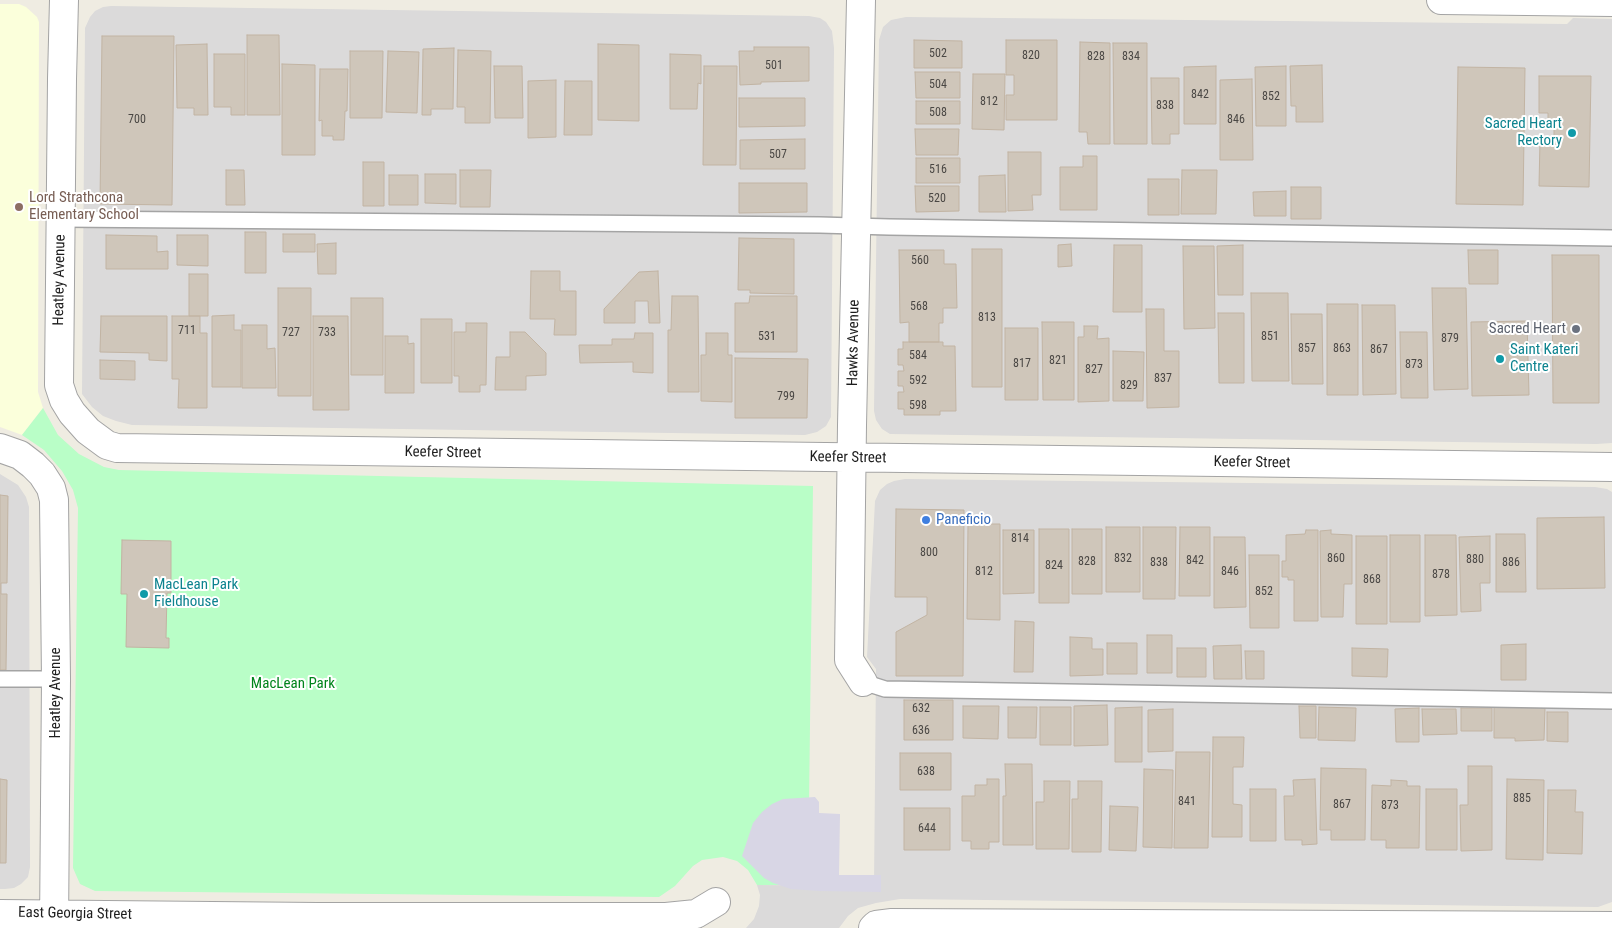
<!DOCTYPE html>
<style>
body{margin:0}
canvas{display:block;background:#efece2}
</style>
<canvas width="1612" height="928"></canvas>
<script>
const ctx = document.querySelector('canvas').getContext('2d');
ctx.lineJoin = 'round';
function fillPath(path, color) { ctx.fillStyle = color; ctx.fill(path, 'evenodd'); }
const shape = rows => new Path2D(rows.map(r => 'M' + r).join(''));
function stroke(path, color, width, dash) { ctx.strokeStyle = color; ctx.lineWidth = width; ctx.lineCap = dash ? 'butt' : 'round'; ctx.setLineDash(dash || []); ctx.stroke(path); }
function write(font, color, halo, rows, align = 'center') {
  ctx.font = font + ' "Roboto Condensed",sans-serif'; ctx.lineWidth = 4; ctx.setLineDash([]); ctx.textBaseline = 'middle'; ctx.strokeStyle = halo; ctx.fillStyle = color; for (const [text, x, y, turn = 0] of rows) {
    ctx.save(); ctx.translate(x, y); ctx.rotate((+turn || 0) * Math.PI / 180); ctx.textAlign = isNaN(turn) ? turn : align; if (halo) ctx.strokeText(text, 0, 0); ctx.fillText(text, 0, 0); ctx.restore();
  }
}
fillPath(shape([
 [111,6,809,16,820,18,826,22,832,31,834,48,831,417,826,426,817,432,805,435,132,425,116,421,103,416,92,407,82,394,85,28,90,17,95,11,103,7],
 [906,17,1567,24,1573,18,1612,19,1612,443,1596,444,890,434,882,429,876,420,874,411,879,40,883,27,891,20],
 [0,474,18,485,26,497,29,507,30,867,28,877,21,884,14,888,5,889,0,889],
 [905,479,1595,487,1607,489,1612,492,1612,902,1598,907,900,899,876,903,858,908,848,916,839,928,746,928,754,919,759,906,760,895,757,885,874,886,876,669,867,657,875,501,880,490,887,484,894,481]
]), '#dbdada');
fillPath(shape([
 [0,4,19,4,26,7,37,17,39,22,38,392,43,408,22,435,0,427]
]), '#fbffdb');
fillPath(shape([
 [43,408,58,435,79,454,104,467,119,470,813,486,808,885,757,885,748,870,737,861,723,857,702,860,693,866,675,886,659,897,95,891,80,884,73,868,78,508,73,490,62,471,44,450,22,435]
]), '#b9fec7');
fillPath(shape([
 [815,797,819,802,819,813,840,814,839,875,881,875,881,892,819,891,791,889,773,883,764,878,742,856,753,823,762,812,772,804,783,799]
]), '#d8d6e5');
const building = shape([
 [247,35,279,35,280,115,247,115,247,35],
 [102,36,174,36,172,205,100,204,102,36],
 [914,40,962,41,962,68,914,68,914,40],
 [1006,40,1057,40,1057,120,1006,120,1006,95,1014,95,1014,75,1006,75,1006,40],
 [1080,42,1110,43,1110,144,1088,144,1087,132,1079,132,1080,42],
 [1113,43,1147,43,1147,144,1114,144,1113,43],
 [207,44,208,115,194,115,194,108,177,108,176,45,207,44],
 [598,44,639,45,639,121,598,120,598,44],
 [754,47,809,47,809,81,761,82,761,84,740,85,739,51,754,51,754,47],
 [454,48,453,109,431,109,431,115,422,115,423,49,454,48],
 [458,50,491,51,490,123,465,123,465,107,457,107,458,50],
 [350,51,383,51,382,118,350,118,350,51],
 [388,51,419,52,417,113,386,112,388,51],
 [214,54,245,54,245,115,231,115,231,107,214,107,214,54],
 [670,54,701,55,701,84,698,83,697,109,670,109,670,54],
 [282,64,315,65,315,155,282,155,282,64],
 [1322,65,1323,122,1296,122,1296,106,1291,106,1290,66,1322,65],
 [494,66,522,66,523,118,495,118,494,66],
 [704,66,737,66,736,165,703,165,704,66],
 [1216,66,1216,124,1184,124,1184,67,1216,66],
 [1286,66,1286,126,1256,126,1255,67,1286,66],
 [1458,67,1525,68,1523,205,1456,204,1458,67],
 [320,69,348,69,347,111,345,111,344,140,333,140,333,136,322,136,322,120,319,121,320,69],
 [915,72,960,72,960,98,916,98,915,72],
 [973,74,1005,74,1004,130,972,129,973,74],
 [1539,76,1591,76,1589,187,1539,186,1540,140,1554,140,1554,127,1548,126,1548,113,1539,113,1539,76],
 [1151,78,1179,78,1179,134,1170,134,1170,144,1152,144,1151,78],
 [1252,79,1253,160,1220,160,1220,80,1252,79],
 [556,80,556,137,528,138,528,81,556,80],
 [565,81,592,81,592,135,564,135,565,81],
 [739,98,805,98,805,126,739,127,739,98],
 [916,101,960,101,960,124,916,124,916,101],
 [915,129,959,129,958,155,916,155,915,129],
 [805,139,805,169,740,169,740,140,805,139],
 [1008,152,1041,152,1041,195,1032,195,1033,210,1008,211,1008,152],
 [1083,156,1097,156,1097,210,1060,210,1060,167,1083,167,1083,156],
 [916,158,960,158,960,183,916,183,916,158],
 [363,162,384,162,384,206,363,206,363,162],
 [226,170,244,170,245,205,226,205,226,170],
 [460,170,491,170,490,207,460,207,460,170],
 [1182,170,1217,170,1216,214,1181,214,1182,170],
 [425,174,456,174,456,204,425,203,425,174],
 [389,175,418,175,418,205,389,205,389,175],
 [1005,175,1006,212,979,212,979,176,1005,175],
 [1148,179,1179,179,1179,215,1148,215,1148,179],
 [739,183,807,183,807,212,739,213,739,183],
 [915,186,959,186,959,211,916,212,915,186],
 [1291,187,1321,187,1321,219,1291,219,1291,187],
 [1286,191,1286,216,1254,216,1253,192,1286,191],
 [245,232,266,232,266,273,245,273,245,232],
 [283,234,315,234,315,252,283,252,283,234],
 [106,235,157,236,157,252,168,251,168,269,106,269,106,235],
 [177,235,208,235,208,266,177,265,177,235],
 [739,238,794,239,794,294,750,293,750,290,738,290,739,238],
 [336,243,336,274,318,274,317,244,336,243],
 [1071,244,1072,266,1058,267,1058,245,1071,244],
 [1114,245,1142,245,1142,312,1113,312,1114,245],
 [1243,245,1243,295,1218,295,1217,246,1243,245],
 [1183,246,1214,246,1215,328,1184,329,1183,246],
 [972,249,1002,249,1002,387,972,387,972,249],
 [899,250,944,250,944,264,956,264,957,308,943,308,943,323,939,323,939,342,909,342,909,322,900,323,899,250],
 [1468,250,1498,250,1498,284,1469,284,1468,250],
 [1552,255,1599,255,1599,403,1553,403,1552,255],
 [531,271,560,271,560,291,576,291,576,335,554,335,555,319,530,319,531,271],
 [658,271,660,323,649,323,648,301,635,301,635,323,604,323,604,309,639,272,658,271],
 [189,274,208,274,208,316,189,316,189,274],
 [278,288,311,288,311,396,278,396,278,288],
 [1432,288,1466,288,1468,389,1434,390,1432,288],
 [1251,293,1288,293,1289,381,1252,381,1251,293],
 [672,296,698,296,699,392,668,392,668,330,671,330,672,296],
 [750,296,797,296,797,352,735,352,735,303,749,303,750,296],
 [351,298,383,298,383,375,351,375,351,298],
 [1327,304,1358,304,1358,395,1327,395,1327,304],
 [1362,305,1395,305,1396,394,1363,395,1362,305],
 [1146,309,1164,309,1164,351,1179,351,1179,407,1147,408,1146,309],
 [1218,313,1244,313,1244,383,1219,383,1218,313],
 [1291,314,1322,314,1323,384,1292,384,1291,314],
 [234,315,234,330,241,330,241,387,212,387,212,316,234,315],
 [101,316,167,316,167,361,149,360,149,353,100,352,101,316],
 [172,316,200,316,200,333,207,333,207,408,178,408,179,379,172,379,172,316],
 [313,316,348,316,349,410,313,410,313,316],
 [421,319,452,319,452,383,421,383,421,319],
 [1527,321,1529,395,1472,396,1471,322,1527,321],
 [1042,322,1074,322,1074,400,1043,400,1042,322],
 [466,323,487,323,486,385,480,385,480,392,459,392,459,376,454,376,454,332,466,332,466,323],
 [242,325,267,325,267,349,275,348,276,388,242,388,242,325],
 [1084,326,1098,326,1097,339,1109,338,1109,401,1078,402,1078,337,1084,337,1084,326],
 [1005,328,1038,328,1038,400,1005,400,1005,328],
 [510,332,525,332,546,353,546,375,526,376,526,390,495,390,496,357,510,357,510,332],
 [1400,332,1427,332,1428,398,1401,398,1400,332],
 [635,333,653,333,653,373,633,372,633,362,580,363,579,345,612,345,612,339,634,339,635,333],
 [706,333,728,333,728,355,732,355,732,402,701,401,701,355,706,355,706,333],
 [385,336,408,336,408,344,414,343,414,393,385,393,385,336],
 [903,342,943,342,943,346,955,346,956,411,940,411,940,415,904,415,904,409,898,409,898,392,904,392,903,386,898,386,898,371,904,371,903,365,898,365,898,349,903,349,903,342],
 [1113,351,1144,352,1143,401,1113,401,1113,351],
 [735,358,808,359,807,418,735,418,735,358],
 [100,360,135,361,135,380,100,379,100,360],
 [0,495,8,496,7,583,1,583,1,594,7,594,6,670,0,670,0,495],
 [896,509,964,510,963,676,896,676,896,632,927,615,927,597,895,597,896,509],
 [1604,517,1605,588,1537,589,1537,518,1604,517],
 [968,524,1000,524,1000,620,967,619,968,524],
 [1106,527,1140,527,1140,592,1106,592,1106,527],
 [1143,527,1176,527,1175,599,1143,599,1143,527],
 [1180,527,1210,527,1210,596,1179,596,1180,527],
 [1039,529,1069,529,1069,603,1039,603,1039,529],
 [1072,529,1102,529,1102,594,1072,594,1072,529],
 [1003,530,1034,530,1034,593,1003,594,1003,530],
 [1306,530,1318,530,1318,621,1294,621,1294,580,1288,580,1288,577,1282,577,1282,561,1286,561,1286,535,1305,534,1306,530],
 [1331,530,1331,534,1352,535,1352,584,1344,584,1343,617,1321,617,1320,531,1331,530],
 [1496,534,1525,534,1526,592,1496,592,1496,534],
 [1390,535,1420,535,1420,622,1390,622,1390,535],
 [1425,535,1456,535,1457,615,1425,616,1425,535],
 [1356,536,1387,536,1387,624,1356,624,1356,536],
 [1490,536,1490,583,1480,583,1481,611,1461,612,1459,537,1490,536],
 [1214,537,1245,537,1246,607,1214,608,1214,537],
 [122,540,171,541,171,593,167,593,166,638,169,638,169,648,126,647,127,594,121,594,122,540],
 [1249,555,1279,555,1279,628,1250,628,1249,555],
 [1015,621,1034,622,1033,672,1014,672,1015,621],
 [1147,635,1172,635,1172,673,1147,673,1147,635],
 [1070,637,1092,638,1092,649,1103,649,1103,675,1070,676,1070,637],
 [1107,643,1137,643,1137,674,1107,674,1107,643],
 [1526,644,1526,680,1501,680,1501,645,1526,644],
 [1241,645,1242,679,1214,679,1213,646,1241,645],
 [1177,648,1206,648,1206,677,1177,677,1177,648],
 [1352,648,1388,649,1387,677,1352,676,1352,648],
 [1245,651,1264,651,1264,679,1246,679,1245,651],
 [904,700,953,700,953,740,904,740,904,700],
 [1107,705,1108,745,1074,746,1074,706,1107,705],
 [963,706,999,706,998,739,963,738,963,706],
 [1299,706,1316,706,1316,738,1300,738,1299,706],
 [1008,707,1037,707,1036,738,1008,738,1008,707],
 [1040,707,1071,707,1071,745,1040,745,1040,707],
 [1142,707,1142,762,1115,762,1115,708,1142,707],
 [1319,707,1356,708,1355,741,1318,740,1319,707],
 [1494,707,1545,708,1544,740,1515,741,1515,738,1494,738,1494,707],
 [1419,708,1419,742,1396,742,1395,709,1419,708],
 [1461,708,1492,708,1492,731,1461,731,1461,708],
 [1173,709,1173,751,1148,752,1148,710,1173,709],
 [1422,709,1456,709,1457,734,1423,735,1422,709],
 [1547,712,1568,712,1568,742,1547,741,1547,712],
 [1213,737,1244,737,1243,767,1233,767,1233,804,1242,805,1242,837,1212,837,1213,737],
 [1176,752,1210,752,1208,848,1174,848,1176,752],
 [900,753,951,753,951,790,900,790,900,753],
 [1005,764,1032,764,1033,845,1003,845,1003,796,1006,796,1005,764],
 [1468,766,1492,766,1492,850,1461,851,1460,805,1468,805,1468,766],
 [1321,768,1366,769,1365,840,1331,840,1331,830,1320,830,1321,768],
 [1144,769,1173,770,1172,848,1143,847,1144,769],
 [0,779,7,780,6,863,0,863,0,779],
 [987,779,999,779,999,842,989,842,989,849,971,849,971,841,962,841,962,796,975,796,975,785,987,785,987,779],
 [1315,779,1317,844,1302,845,1302,840,1285,840,1284,796,1294,796,1293,780,1315,779],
 [1507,779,1544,780,1543,860,1506,859,1507,779],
 [1391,780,1407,781,1407,786,1420,786,1419,848,1386,848,1386,840,1371,840,1372,785,1391,786,1391,780],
 [1044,781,1070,781,1069,849,1036,849,1036,802,1044,802,1044,781],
 [1078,781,1102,781,1101,852,1072,852,1072,799,1078,799,1078,781],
 [1250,789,1276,789,1276,841,1250,841,1250,789],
 [1426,789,1457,789,1457,850,1426,850,1426,789],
 [1548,790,1576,790,1575,812,1583,812,1582,854,1547,853,1548,790],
 [1110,806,1138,807,1136,851,1109,850,1110,806],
 [904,808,950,808,950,850,904,850,904,808]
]);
fillPath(building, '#cfc6ba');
stroke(building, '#c2b4a3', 1);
const lane = shape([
 [61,219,820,225,889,227,1612,238],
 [0,679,56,679],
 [863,682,885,689,1612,701]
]);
const street = shape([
 [64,0,62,79,59,385,64,400,72,413,88,431,107,445,117,448,1612,467],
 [861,0,852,425,849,660,863,682],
 [1441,0,1612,2],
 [0,448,20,455,33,465,42,474,51,488,54,500,56,679,54,928],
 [0,914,318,917,666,917,696,914,716,902],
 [873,928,876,925,892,923,1612,926]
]);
stroke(lane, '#a4a4a4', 18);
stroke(street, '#a4a4a4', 30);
stroke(lane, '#fff', 15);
stroke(street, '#fff', 28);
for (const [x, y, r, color] of [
 [1572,133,5,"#0f9aa8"],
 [19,207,5,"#8d6e63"],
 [1576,329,5,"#6b7280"],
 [1500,359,5,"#0f9aa8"],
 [926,520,5,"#3f7fe0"],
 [144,594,5,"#0f9aa8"]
]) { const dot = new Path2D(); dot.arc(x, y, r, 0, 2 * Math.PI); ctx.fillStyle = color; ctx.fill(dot); stroke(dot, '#fff', 2); }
write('12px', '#4a4744', null, [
 ["502",938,54],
 ["820",1031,56],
 ["828",1096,57],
 ["834",1131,57],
 ["501",774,66],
 ["504",938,85],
 ["842",1200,95],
 ["852",1271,97],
 ["812",989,102],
 ["838",1165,106],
 ["508",938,113],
 ["700",137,120],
 ["846",1236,120],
 ["507",778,155],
 ["516",938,170],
 ["520",937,199],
 ["560",920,261],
 ["568",919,307],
 ["813",987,318],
 ["711",187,331],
 ["727",291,333],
 ["733",327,333],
 ["531",767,337],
 ["851",1270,337],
 ["879",1450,339],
 ["857",1307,349],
 ["863",1342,349],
 ["867",1379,350],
 ["584",918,356],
 ["821",1058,361],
 ["817",1022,364],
 ["873",1414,365],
 ["827",1094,370],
 ["837",1163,379],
 ["592",918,381],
 ["829",1129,386],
 ["799",786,397],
 ["598",918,406],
 ["814",1020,539],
 ["800",929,553],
 ["832",1123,559],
 ["860",1336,559],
 ["880",1475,560],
 ["842",1195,561],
 ["828",1087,562],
 ["838",1159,563],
 ["886",1511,563],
 ["824",1054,566],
 ["812",984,572],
 ["846",1230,572],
 ["878",1441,575],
 ["868",1372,580],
 ["852",1264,592],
 ["632",921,709],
 ["636",921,731],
 ["638",926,772],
 ["885",1522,799],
 ["841",1187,802],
 ["867",1342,805],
 ["873",1390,806],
 ["644",927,829]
]);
write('15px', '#0d838f', '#fff', [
 ["Sacred Heart",1562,124,"right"],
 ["Rectory",1562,141,"right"],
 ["Saint Kateri",1510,350],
 ["Centre",1510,367],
 ["MacLean Park",154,585],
 ["Fieldhouse",154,602]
], 'left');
write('15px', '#785e54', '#fff', [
 ["Lord Strathcona",29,198],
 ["Elementary School",29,215]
], 'left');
write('15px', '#1d1d1d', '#fff', [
 ["Heatley Avenue",60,280,-89],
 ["Hawks Avenue",854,343,-89],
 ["Keefer Street",443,453,1],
 ["Keefer Street",848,458,1],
 ["Keefer Street",1252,463,1],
 ["Heatley Avenue",56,693,-90],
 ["East Georgia Street",75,914,1]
]);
write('15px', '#5b616d', '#fff', [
 ["Sacred Heart",1566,329]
], 'right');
write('15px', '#366cbe', '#fff', [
 ["Paneficio",936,520]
], 'left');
write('15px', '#01841c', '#fff', [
 ["MacLean Park",293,684]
]);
</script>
